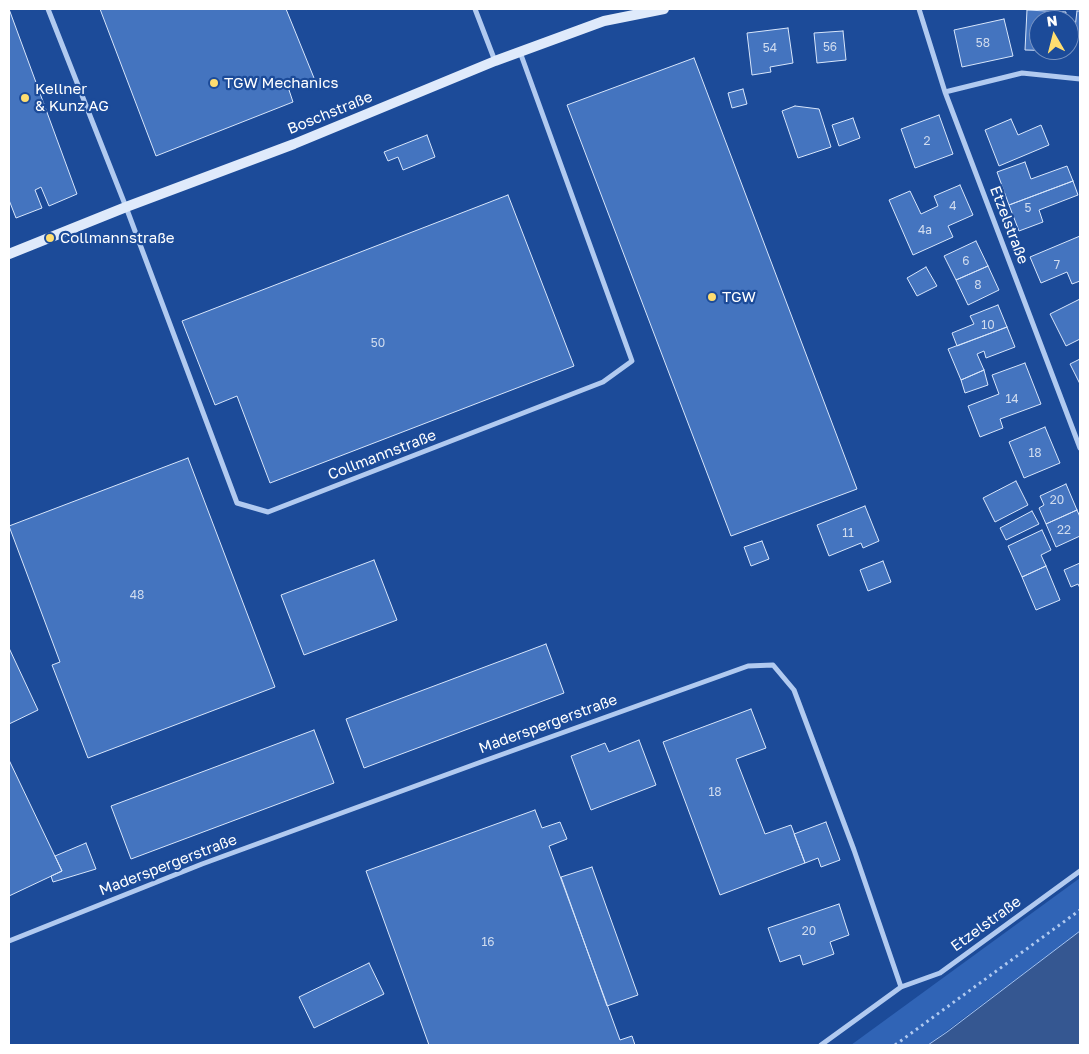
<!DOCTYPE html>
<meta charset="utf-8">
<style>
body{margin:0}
#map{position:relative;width:1089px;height:1054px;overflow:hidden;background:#1c4b99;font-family:"Golos Text",sans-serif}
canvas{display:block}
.frame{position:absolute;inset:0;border:10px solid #fff;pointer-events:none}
.north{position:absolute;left:1029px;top:10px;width:50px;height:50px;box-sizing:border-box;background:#1c4b99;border:1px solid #7793c2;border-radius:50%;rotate:352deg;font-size:14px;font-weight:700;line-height:20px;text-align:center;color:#fff}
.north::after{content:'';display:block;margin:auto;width:18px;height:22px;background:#ffde70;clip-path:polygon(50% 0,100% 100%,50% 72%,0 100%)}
</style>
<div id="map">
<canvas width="1089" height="1054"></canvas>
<div class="frame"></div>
<div class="north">N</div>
</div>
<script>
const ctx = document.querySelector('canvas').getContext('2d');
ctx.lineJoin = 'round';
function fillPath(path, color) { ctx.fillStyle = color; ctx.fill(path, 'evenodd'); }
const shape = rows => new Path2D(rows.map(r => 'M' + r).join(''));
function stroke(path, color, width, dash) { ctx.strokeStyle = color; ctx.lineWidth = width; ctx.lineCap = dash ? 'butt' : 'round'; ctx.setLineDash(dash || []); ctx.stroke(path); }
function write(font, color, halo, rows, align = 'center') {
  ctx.font = font + ' "Golos Text",sans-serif'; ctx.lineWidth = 4.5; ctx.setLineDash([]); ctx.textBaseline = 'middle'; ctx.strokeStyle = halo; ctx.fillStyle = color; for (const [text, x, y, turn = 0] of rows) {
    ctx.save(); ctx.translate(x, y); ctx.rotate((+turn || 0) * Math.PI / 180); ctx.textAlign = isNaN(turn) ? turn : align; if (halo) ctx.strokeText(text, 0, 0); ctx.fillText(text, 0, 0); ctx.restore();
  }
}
fillPath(shape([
 [1080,878,1080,931,928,1045,851,1045]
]), '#3064b6');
const water = shape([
 [1080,931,1080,1045,928,1045,947,1032,1080,931]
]);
fillPath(water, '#355791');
stroke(water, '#a4c4f2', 1);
const building = shape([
 [9,9,77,194,49,206,41,187,35,190,42,208,16,218,9,200,9,9],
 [100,9,286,9,314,78,288,87,293,102,156,156,100,9],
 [1027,10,1066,12,1065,20,1039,20,1039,50,1064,51,1025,50,1027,10],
 [1077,11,1080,11,1080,36,1074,36,1077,11],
 [1004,19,1013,56,962,67,954,30,1004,19],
 [788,28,793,63,770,67,771,72,752,75,747,33,788,28],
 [843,31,846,60,817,63,814,33,843,31],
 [694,58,857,489,731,536,567,105,694,58],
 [743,89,747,104,732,108,728,93,743,89],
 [795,106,819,109,831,147,798,158,782,111,795,106],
 [939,115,953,154,915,168,901,129,939,115],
 [853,118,860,138,839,146,832,125,853,118],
 [1011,119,1018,135,1041,125,1049,145,999,166,985,130,1011,119],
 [427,135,435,157,403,170,398,157,388,161,384,152,427,135],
 [1025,162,1031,179,1067,166,1073,181,1009,205,997,172,1025,162],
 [1073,181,1078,195,1039,210,1043,222,1019,231,1009,205,1073,181],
 [960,185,973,215,948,226,953,237,913,255,889,200,910,191,921,214,938,206,934,196,960,185],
 [508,195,574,366,270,483,237,396,215,405,182,321,508,195],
 [1080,236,1080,281,1072,284,1067,272,1041,283,1030,257,1080,236],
 [976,241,988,266,956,280,944,256,976,241],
 [988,266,999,290,968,305,956,280,988,266],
 [926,267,937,286,917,296,907,278,926,267],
 [1080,299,1080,339,1066,346,1050,314,1080,299],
 [998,305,1007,327,957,346,952,333,974,324,970,316,998,305],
 [1007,327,1015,347,986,358,984,351,977,354,984,370,961,380,948,349,1007,327],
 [1080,359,1080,384,1070,364,1080,359],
 [1025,363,1041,404,1000,419,1003,428,980,437,968,406,999,394,992,375,1025,363],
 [984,370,988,385,965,393,961,380,984,370],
 [1045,427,1060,463,1024,478,1009,442,1045,427],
 [188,458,275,687,88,758,52,665,60,662,9,526,188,458],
 [1016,481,1028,505,995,522,983,498,1016,481],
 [1066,484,1077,510,1046,524,1039,508,1044,505,1040,496,1066,484],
 [865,506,879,541,863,548,861,543,829,556,817,525,865,506],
 [1077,510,1080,517,1080,536,1056,547,1046,524,1077,510],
 [1032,511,1039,524,1006,540,1000,528,1032,511],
 [1042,530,1051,550,1041,555,1046,566,1022,577,1008,546,1042,530],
 [762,541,769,559,751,566,744,547,762,541],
 [374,560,397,620,304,655,281,595,374,560],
 [883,561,891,582,868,591,860,570,883,561],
 [1080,563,1080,588,1078,584,1071,587,1064,570,1080,563],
 [1046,566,1060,600,1036,610,1022,577,1046,566],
 [546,644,564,693,364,768,346,719,546,644],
 [9,648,38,710,9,724,9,648],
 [751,709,766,748,736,759,765,834,791,825,805,863,720,895,663,742,751,709],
 [314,730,334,783,131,859,111,806,314,730],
 [639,740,656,785,591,810,571,756,605,743,609,752,639,740],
 [9,760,62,871,9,896,9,760],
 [535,810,542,828,560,822,567,839,549,846,620,1040,632,1036,635,1045,429,1045,366,871,535,810],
 [826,822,840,860,821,867,818,858,805,863,794,834,826,822],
 [86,843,96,869,53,882,51,876,62,871,55,856,86,843],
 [592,867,638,995,607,1006,561,877,592,867],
 [839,904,849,935,830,942,834,954,803,965,800,955,780,962,768,928,839,904],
 [369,963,384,994,314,1028,299,997,369,963]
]);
fillPath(building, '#4474bf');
stroke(building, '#d8e6fb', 1);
stroke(shape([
 [895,1045,1080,910]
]), '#b1caf0', 3, [2.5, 4]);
stroke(shape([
 [48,9,126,207,237,503,268,512,603,382,632,361,520,52],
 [475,9,495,61],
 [919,9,945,92,1080,448],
 [945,92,1022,73,1080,79],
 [9,941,202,864,481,762,748,666,773,665,794,690,854,850,901,987],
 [821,1045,901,987,940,973,1080,871]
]), '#b1caf0', 5);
stroke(shape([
 [9,254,126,207,294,144,495,61,604,21,664,9]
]), '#dfeafb', 10);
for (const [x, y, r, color] of [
 [214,83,5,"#ffde70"],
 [25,98,5,"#ffde70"],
 [50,238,5,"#ffde70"],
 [712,297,5,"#ffde70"]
]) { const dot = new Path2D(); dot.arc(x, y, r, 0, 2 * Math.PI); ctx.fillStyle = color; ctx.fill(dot); stroke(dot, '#1c4b99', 2); }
write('12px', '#d0dcef', null, [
 ["58",983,43],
 ["56",830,47],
 ["54",770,48],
 ["2",927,141],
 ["4",953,206],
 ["5",1028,208],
 ["4a",925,230],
 ["6",966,261],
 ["7",1057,265],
 ["8",978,285],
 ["10",988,325],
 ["50",378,343],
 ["14",1012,399],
 ["18",1035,453],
 ["20",1057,500],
 ["22",1064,530],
 ["11",848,533],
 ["48",137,595],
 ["18",715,792],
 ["20",809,931],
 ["16",488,942]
]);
write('15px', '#fff', '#1c4b99', [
 ["TGW Mechanics",224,83],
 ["Kellner",35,89],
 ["& Kunz AG",35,106],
 ["Collmannstraße",60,238],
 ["TGW",722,297]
], 'left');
write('15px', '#fff', '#1c4b99', [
 ["Boschstraße",330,113,-22],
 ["Etzelstraße",1009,225,69],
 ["Collmannstraße",382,455,-21],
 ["Maderspergerstraße",548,724,-20],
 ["Maderspergerstraße",168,865,-21],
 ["Etzelstraße",986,924,-36]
]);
</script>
